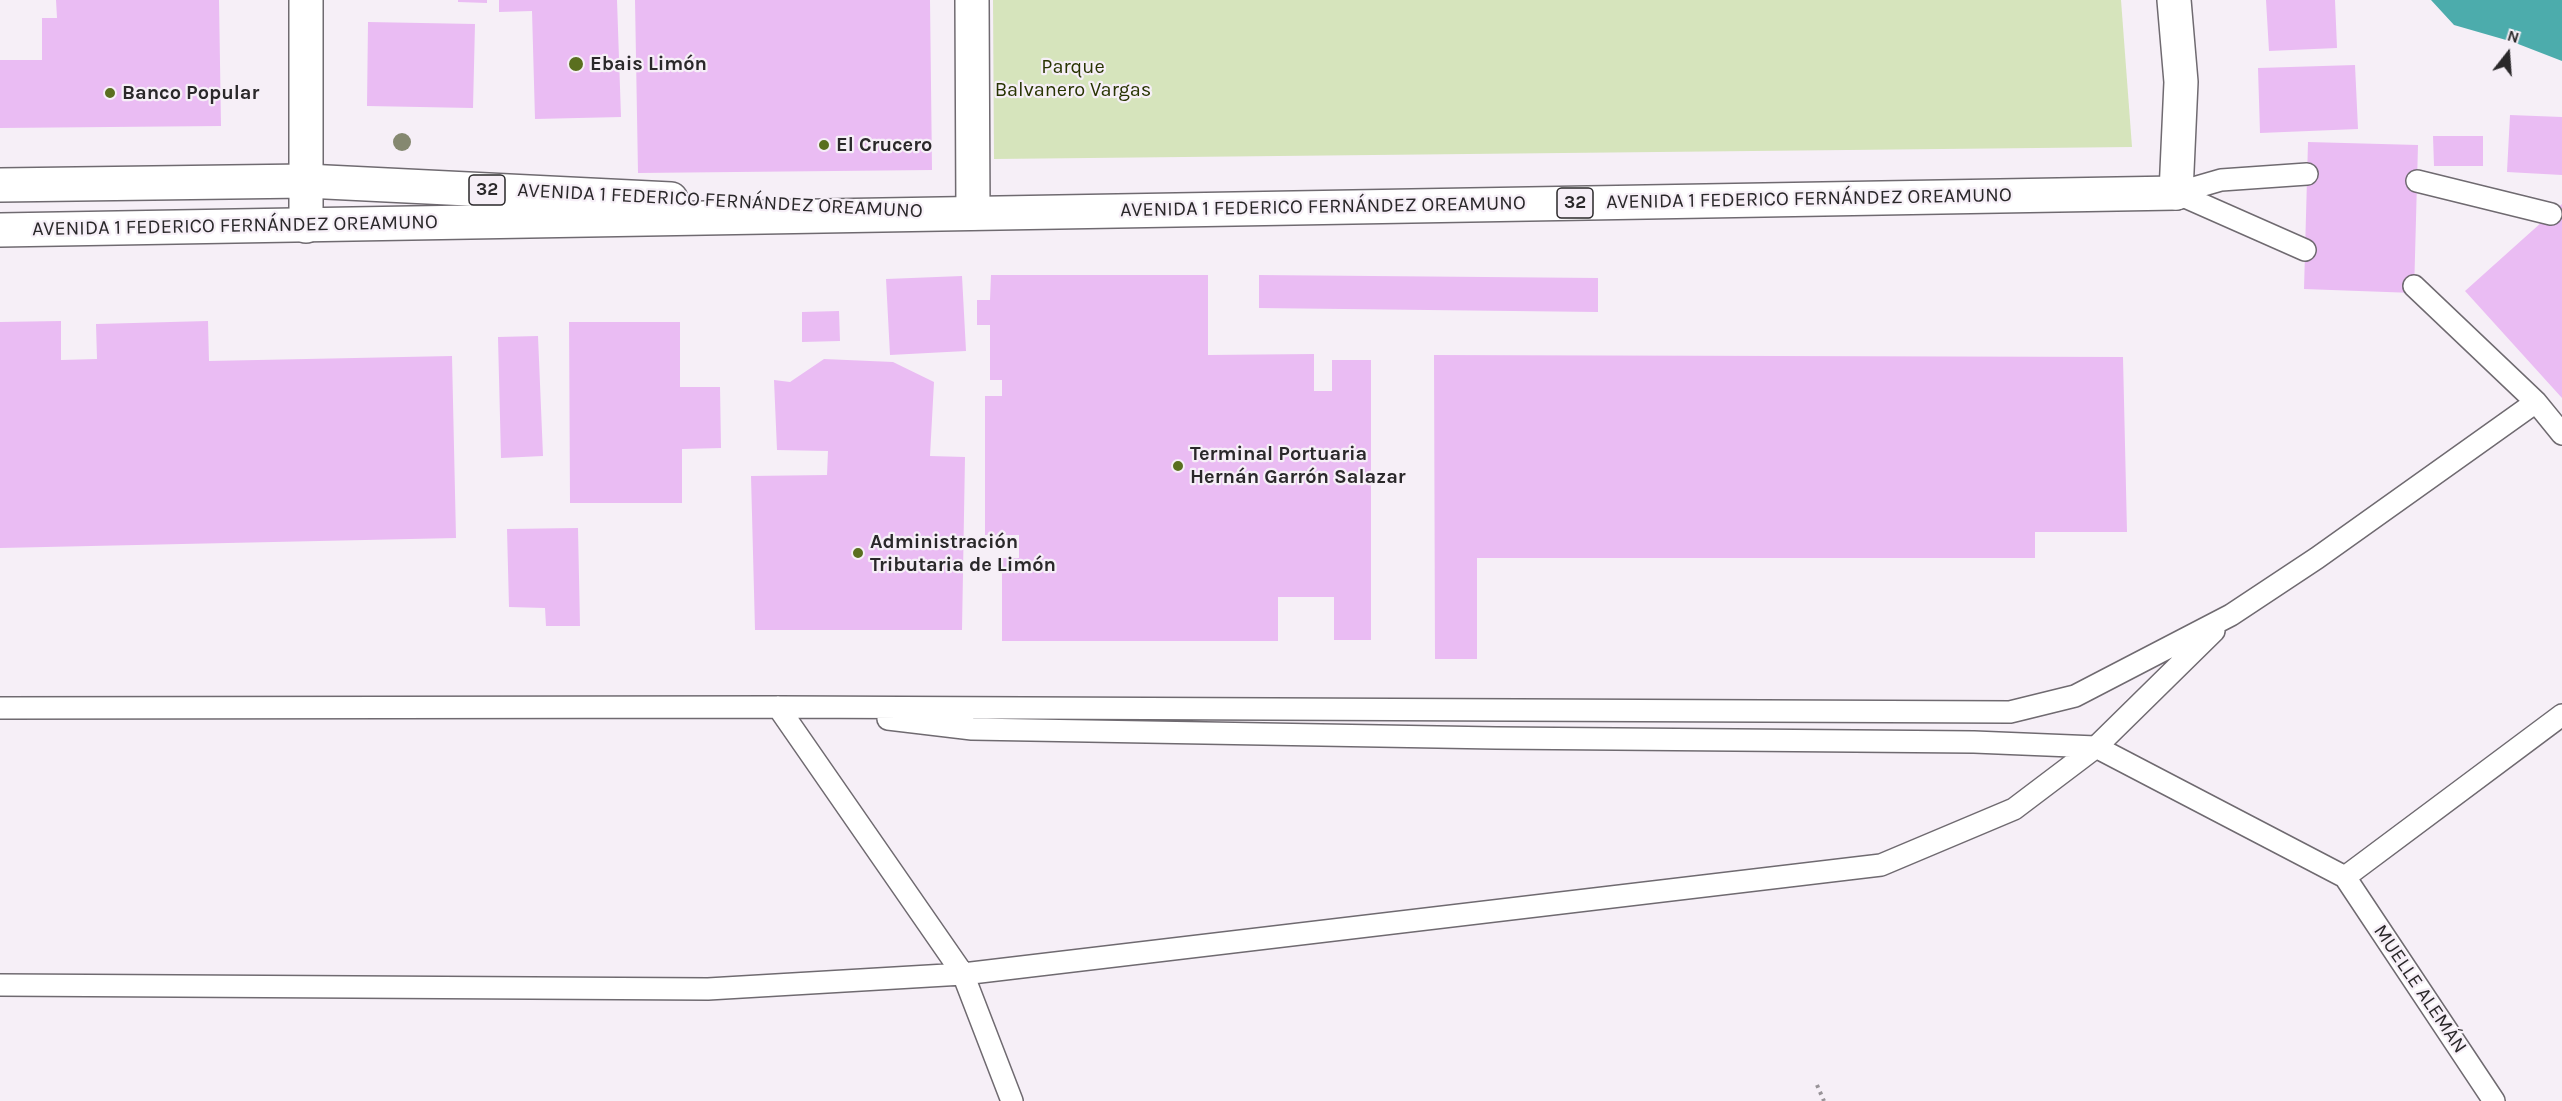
<!DOCTYPE html>
<meta charset="utf-8">
<style>
body{margin:0}
#map{position:relative;width:2562px;height:1101px;overflow:hidden;background:#f6eff7;font-family:Karla,sans-serif}
canvas{display:block}
.north{position:absolute;left:2478px;top:24px;width:60px;height:60px;-webkit-text-stroke:4px #f6eff7;paint-order:stroke;rotate:17deg;font-size:16px;font-weight:700;line-height:24px;text-align:center;color:#2a282a}
.north::after{content:'';display:block;margin:auto;width:21px;height:27px;background:#2a282a;clip-path:polygon(50% 0,100% 100%,50% 72%,0 100%)}
</style>
<div id="map">
<canvas width="2562" height="1101"></canvas>
<div class="north">N</div>
</div>
<script>
const ctx = document.querySelector('canvas').getContext('2d');
ctx.lineJoin = 'round';
function fillPath(path, color) { ctx.fillStyle = color; ctx.fill(path, 'evenodd'); }
const shape = rows => new Path2D(rows.map(r => 'M' + r).join(''));
function stroke(path, color, width, dash) { ctx.strokeStyle = color; ctx.lineWidth = width; ctx.lineCap = dash ? 'butt' : 'round'; ctx.setLineDash(dash || []); ctx.stroke(path); }
function write(font, color, halo, rows, align = 'center') {
  ctx.font = font + ' Karla,sans-serif'; ctx.lineWidth = 4.5; ctx.setLineDash([]); ctx.textBaseline = 'middle'; ctx.strokeStyle = halo; ctx.fillStyle = color; for (const [text, x, y, turn = 0] of rows) {
    ctx.save(); ctx.translate(x, y); ctx.rotate((+turn || 0) * Math.PI / 180); ctx.textAlign = isNaN(turn) ? turn : align; if (halo) ctx.strokeText(text, 0, 0); ctx.fillText(text, 0, 0); ctx.restore();
  }
}
fillPath(shape([
 [993,0,2121,0,2132,147,994,159]
]), '#d6e4bc');
fillPath(shape([
 [2431,0,2562,0,2562,61,2513,42,2454,25]
]), '#4cacac');
fillPath(shape([
 [56,0,219,0,221,126,0,128,0,60,42,60,42,18,57,18],
 [458,0,487,0,487,3,458,2],
 [499,0,617,0,621,117,535,119,532,11,499,12],
 [635,0,930,0,932,170,638,173],
 [2266,0,2335,0,2337,48,2269,51],
 [368,22,475,24,473,108,367,106],
 [2355,65,2358,129,2260,133,2258,68],
 [2510,115,2562,117,2562,175,2507,172],
 [2433,136,2483,136,2483,166,2434,166],
 [2308,142,2418,145,2414,293,2304,289],
 [2562,204,2562,398,2465,291],
 [991,275,1208,275,1208,355,1314,354,1314,391,1332,391,1332,360,1371,360,1371,640,1334,640,1334,597,1278,597,1278,641,1002,641,1002,558,1019,558,1019,535,985,535,985,396,1002,396,1002,380,990,380,990,325,977,325,977,300,990,300],
 [1259,275,1598,278,1598,312,1259,308],
 [962,276,966,351,890,355,886,279],
 [839,311,840,341,802,342,802,312],
 [61,321,61,360,97,359,96,324,208,321,209,361,452,356,456,538,0,548,0,322],
 [569,322,680,322,680,387,720,387,721,448,682,449,682,503,570,503],
 [538,336,543,456,501,458,498,337],
 [1434,355,2123,357,2127,532,2035,532,2035,558,1477,558,1477,659,1435,659],
 [824,359,893,362,934,382,930,456,965,457,962,630,755,630,751,476,827,475,828,451,777,450,774,380,790,382],
 [578,528,580,626,546,626,545,608,509,607,507,529]
]), '#eabcf3');
const lane = shape([
 [2417,181,2551,214],
 [2176,193,2305,250],
 [2176,193,2221,180,2307,174],
 [2414,286,2536,402,2562,434],
 [778,707,963,974,1012,1101],
 [0,708,778,707,2010,712,2075,696,2231,615,2317,558,2536,402],
 [888,719,972,729,1496,738,1974,742,2096,747,2345,877,2562,715],
 [2345,877,2494,1101],
 [0,985,708,989,963,974,1881,865,2014,809,2096,747,2214,631]
]);
const street = shape([
 [306,0,306,226],
 [972,0,973,213],
 [2174,0,2181,82,2176,193]
]);
const highway = shape([
 [0,185,306,181,671,199],
 [0,230,2176,193]
]);
stroke(lane, '#6f6a70', 24);
stroke(street, '#6f6a70', 36);
stroke(highway, '#6f6a70', 36);
stroke(shape([
 [1817,1085,1824,1101]
]), '#989398', 4, [3, 4.5]);
stroke(lane, '#fff', 21);
stroke(street, '#fff', 33);
stroke(highway, '#fff', 33);
ctx.fillStyle = '#858870';
for (const [x, y] of [
 [402,142]
]) { ctx.beginPath(); ctx.arc(x, y, 9, 0, 2 * Math.PI); ctx.fill(); }
for (const [x, y, r, color] of [
 [576,64,8,"#5a6f1f"],
 [110,93,6,"#5a6f1f"],
 [824,145,6,"#5a6f1f"],
 [1178,466,6,"#5a6f1f"],
 [858,553,6,"#5a6f1f"]
]) { const dot = new Path2D(); dot.arc(x, y, r, 0, 2 * Math.PI); ctx.fillStyle = color; ctx.fill(dot); stroke(dot, '#f6eff7', 2); }
for (const [x, y, w] of [
 [487,190,36],
 [1575,203,36]
]) { const box = new Path2D(); box.roundRect(x - w / 2, y - 15, w, 30, 4.5); ctx.fillStyle = '#f6eff7'; ctx.fill(box); stroke(box, '#2a282a', 1.5); }
write('bold 18px', '#2a282a', null, [
 ["32",487,190],
 ["32",1575,203]
]);
write('bold 20px', '#2a282a', '#f6eff7', [
 ["Ebais Limón",590,64],
 ["Banco Popular",122,93],
 ["El Crucero",836,145],
 ["Terminal Portuaria",1190,454],
 ["Hernán Garrón Salazar",1190,477],
 ["Administración",870,542],
 ["Tributaria de Limón",870,565]
], 'left');
write('20px', '#283402', '#f6eff7', [
 ["Parque",1073,67],
 ["Balvanero Vargas",1073,90]
]);
write('20px', '#2a282a', '#f6eff7', [
 ["AVENIDA 1 FEDERICO FERNÁNDEZ OREAMUNO",1809,199,-1],
 ["AVENIDA 1 FEDERICO FERNÁNDEZ OREAMUNO",720,201,3],
 ["AVENIDA 1 FEDERICO FERNÁNDEZ OREAMUNO",1323,207,-1],
 ["AVENIDA 1 FEDERICO FERNÁNDEZ OREAMUNO",235,226,-1],
 ["MUELLE ALEMÁN",2420,989,56]
]);
</script>
